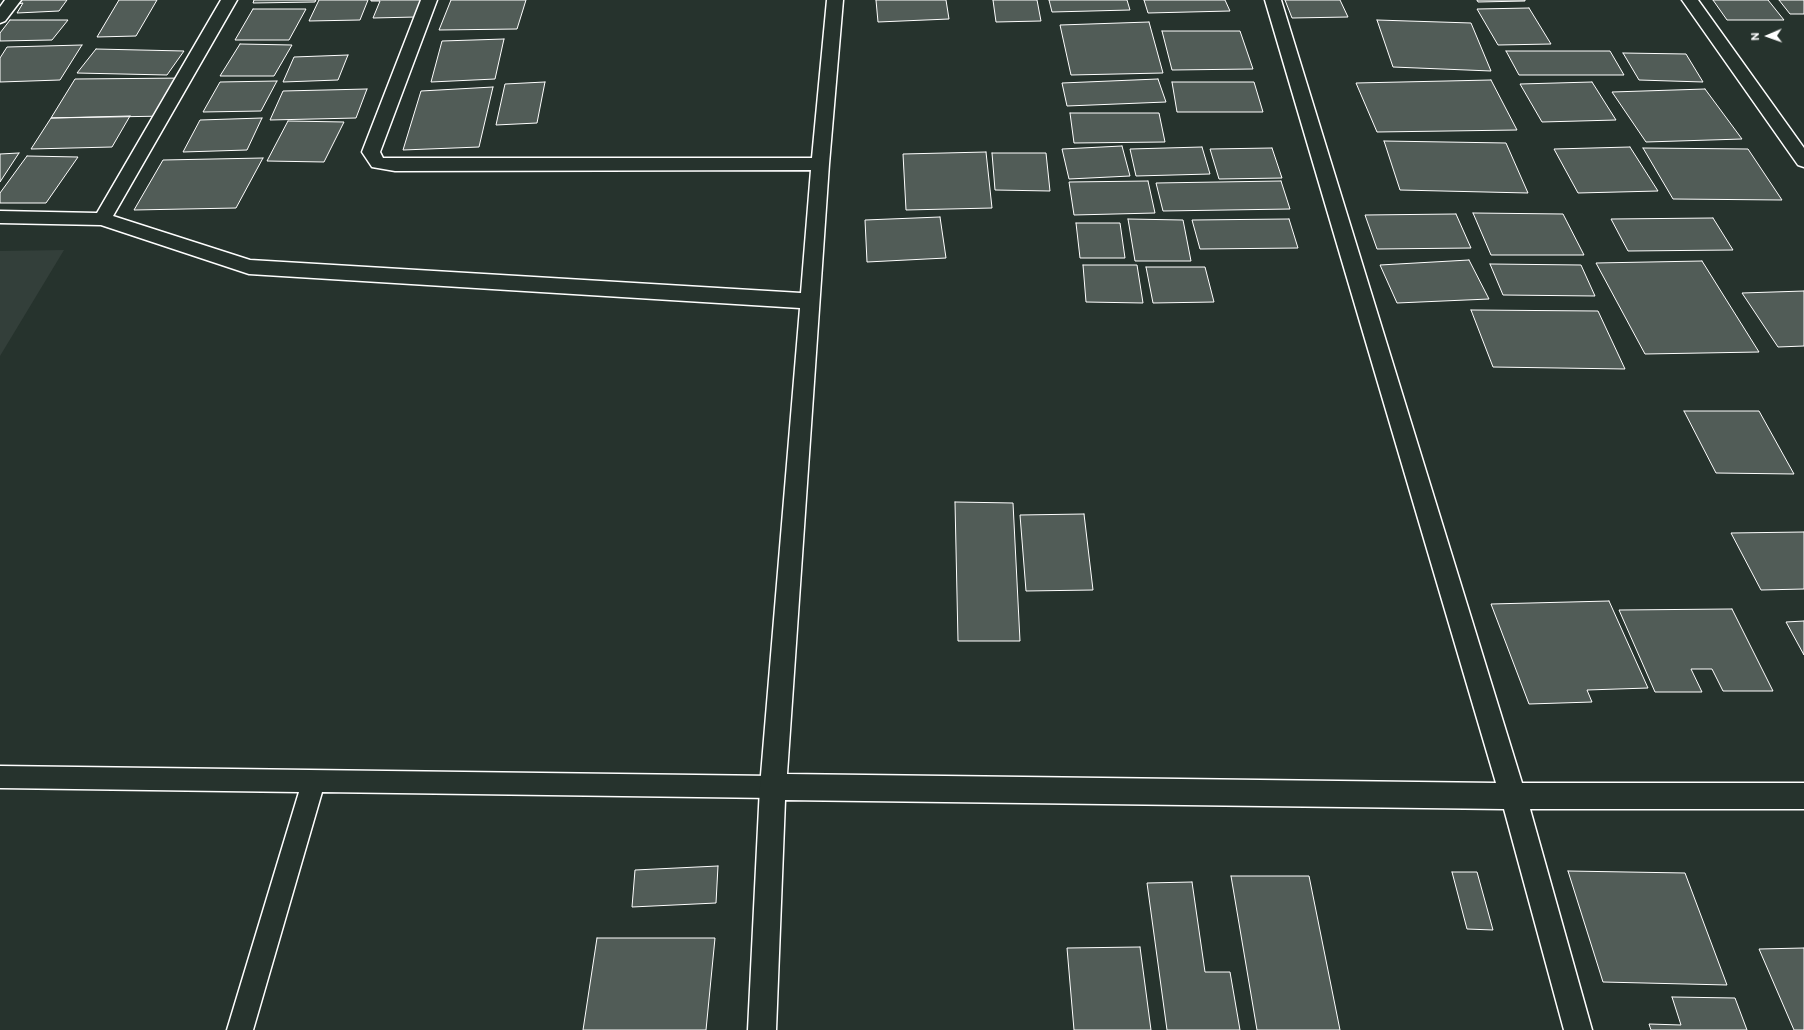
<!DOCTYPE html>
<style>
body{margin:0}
#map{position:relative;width:1804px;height:1030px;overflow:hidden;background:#26332d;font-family:"Balsamiq Sans",sans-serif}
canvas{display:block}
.north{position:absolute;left:1748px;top:16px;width:40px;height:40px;-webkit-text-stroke:3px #26332d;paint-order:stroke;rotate:268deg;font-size:11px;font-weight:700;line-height:16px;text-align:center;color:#fff}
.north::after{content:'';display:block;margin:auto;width:14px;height:18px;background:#fff;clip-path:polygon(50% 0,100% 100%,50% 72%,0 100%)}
</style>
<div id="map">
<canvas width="1804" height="1030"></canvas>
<div class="north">N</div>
</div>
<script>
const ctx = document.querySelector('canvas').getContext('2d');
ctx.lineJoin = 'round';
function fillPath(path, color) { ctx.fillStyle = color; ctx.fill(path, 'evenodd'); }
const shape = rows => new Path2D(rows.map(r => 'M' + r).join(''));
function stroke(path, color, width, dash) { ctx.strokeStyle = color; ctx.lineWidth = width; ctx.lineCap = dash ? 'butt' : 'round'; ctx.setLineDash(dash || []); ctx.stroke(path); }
fillPath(shape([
 [64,250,0,356,0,251]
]), '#333f3a');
const building = shape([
 [21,0,67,0,59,11,17,13,23,3,18,4,21,0],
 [119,0,157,0,136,36,97,37,119,0],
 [254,0,316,0,315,2,253,3,254,0],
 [319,0,368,0,360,20,309,21,319,0],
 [371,0,422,0,416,17,373,18,380,1,371,1,371,0],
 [451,0,526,0,517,29,439,30,451,0],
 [876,0,946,0,949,19,878,22,876,0],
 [993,0,1037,0,1041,21,996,22,993,0],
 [1049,0,1127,0,1130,10,1052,12,1049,0],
 [1144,0,1225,0,1230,11,1148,13,1144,0],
 [1285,0,1340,0,1348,17,1292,18,1285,0],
 [1477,0,1525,0,1525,1,1478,2,1477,0],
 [1713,0,1768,0,1784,20,1727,20,1713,0],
 [1779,0,1804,0,1804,14,1790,14,1779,0],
 [1529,8,1551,44,1498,45,1477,9,1529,8],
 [253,9,306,9,289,40,235,40,253,9],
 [10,20,68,20,52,40,0,41,0,33,10,20],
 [1377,20,1471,23,1491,71,1393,67,1377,20],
 [1149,22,1163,73,1071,75,1060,25,1149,22],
 [1162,31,1240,31,1253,69,1172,70,1162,31],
 [504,39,495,79,431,82,442,41,504,39],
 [240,44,292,45,274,76,220,76,240,44],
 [82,45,60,80,0,82,0,58,7,47,82,45],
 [96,49,184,51,167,75,77,73,96,49],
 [1506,51,1610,51,1624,75,1519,75,1506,51],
 [1623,53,1686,54,1703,82,1639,80,1623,53],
 [348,55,338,80,283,82,294,57,348,55],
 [189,78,167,116,51,118,75,79,189,78],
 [1158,79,1166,102,1067,106,1062,83,1158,79],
 [1491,80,1517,130,1377,132,1356,83,1491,80],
 [277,81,261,111,203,112,220,82,277,81],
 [545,82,537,123,496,125,505,84,545,82],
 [1172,82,1254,82,1263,112,1177,112,1172,82],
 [1592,82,1616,120,1542,122,1520,84,1592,82],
 [493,87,479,147,403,150,421,91,493,87],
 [367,89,356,118,270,120,283,91,367,89],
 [1705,89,1742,139,1646,142,1612,92,1705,89],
 [1070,113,1159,113,1165,142,1074,143,1070,113],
 [130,116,112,147,31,149,51,118,130,116],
 [262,118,247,150,183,152,200,120,262,118],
 [288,121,344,122,324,162,267,161,288,121],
 [1384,141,1506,143,1528,193,1400,190,1384,141],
 [1122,146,1130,176,1069,179,1062,149,1122,146],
 [1202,147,1210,174,1136,176,1130,149,1202,147],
 [1630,147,1658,191,1578,193,1554,149,1630,147],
 [1272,148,1282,178,1219,179,1210,149,1272,148],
 [1643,148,1748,149,1782,200,1673,199,1643,148],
 [986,152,992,208,906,210,903,154,986,152],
 [19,153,0,182,0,154,19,153],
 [992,153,1046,153,1050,191,995,190,992,153],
 [27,156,78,157,46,203,0,203,0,193,27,156],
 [263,158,236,208,134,210,163,160,263,158],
 [1148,181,1155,213,1074,215,1069,182,1148,181],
 [1281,181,1290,209,1163,211,1156,183,1281,181],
 [1473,213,1563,214,1584,255,1491,255,1473,213],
 [1456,214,1471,248,1377,249,1365,215,1456,214],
 [940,217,946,258,867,262,865,220,940,217],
 [1713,218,1733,250,1628,251,1611,219,1713,218],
 [1128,219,1183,220,1191,261,1135,261,1128,219],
 [1289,219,1298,248,1200,249,1192,220,1289,219],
 [1076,223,1120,223,1125,258,1080,258,1076,223],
 [1469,260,1489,299,1397,303,1380,265,1469,260],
 [1702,261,1759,352,1645,354,1596,263,1702,261],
 [1490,264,1581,265,1595,296,1503,295,1490,264],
 [1083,265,1137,265,1143,303,1086,302,1083,265],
 [1146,267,1205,267,1214,302,1153,303,1146,267],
 [1804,291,1804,346,1778,347,1742,293,1804,291],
 [1471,310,1598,311,1625,369,1493,367,1471,310],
 [1684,411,1759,411,1794,474,1716,473,1684,411],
 [955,502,1013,503,1020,641,958,641,955,502],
 [1084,514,1093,590,1026,591,1020,515,1084,514],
 [1804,532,1804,589,1761,590,1731,533,1804,532],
 [1609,601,1648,688,1587,690,1592,702,1529,704,1491,604,1609,601],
 [1732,609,1773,691,1723,691,1712,669,1691,669,1702,692,1655,692,1619,610,1732,609],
 [1804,621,1804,655,1786,622,1804,621],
 [718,866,716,903,632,907,635,870,718,866],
 [1568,871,1685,873,1727,985,1603,982,1568,871],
 [1452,872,1477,872,1493,930,1467,929,1452,872],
 [1231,876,1309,876,1340,1030,1257,1030,1231,876],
 [1192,882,1205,972,1230,972,1240,1030,1167,1030,1147,883,1192,882],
 [597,938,715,938,706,1030,583,1030,597,938],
 [1140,947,1151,1030,1074,1030,1067,948,1140,947],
 [1804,948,1804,1030,1794,1030,1759,949,1804,948],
 [1672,997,1735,998,1747,1030,1651,1030,1649,1024,1681,1025,1672,997]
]);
fillPath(building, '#515c57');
stroke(building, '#fff', 1);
const service = shape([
 [0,766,773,776,781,779,784,787,781,795,773,798,322,792,253,1030,227,1030,299,792,0,788,0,766]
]);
const minor = shape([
 [5,0,21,0,5,21,0,23,0,7,5,0],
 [221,0,237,0,113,216,250,260,801,293,811,170,395,171,372,167,362,152,421,0,437,0,380,152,383,158,812,158,827,0,843,0,829,164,787,774,1496,783,1265,0,1281,0,1522,783,1804,783,1804,809,1530,809,1592,1030,1564,1030,1504,809,785,800,776,1030,748,1030,760,787,800,308,249,274,101,225,0,223,0,211,97,213,221,0],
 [1682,0,1698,0,1804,148,1804,167,1798,165,1682,0]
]);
stroke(service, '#fff', 3);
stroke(minor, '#fff', 3);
fillPath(service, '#26332d');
fillPath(minor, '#26332d');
</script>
